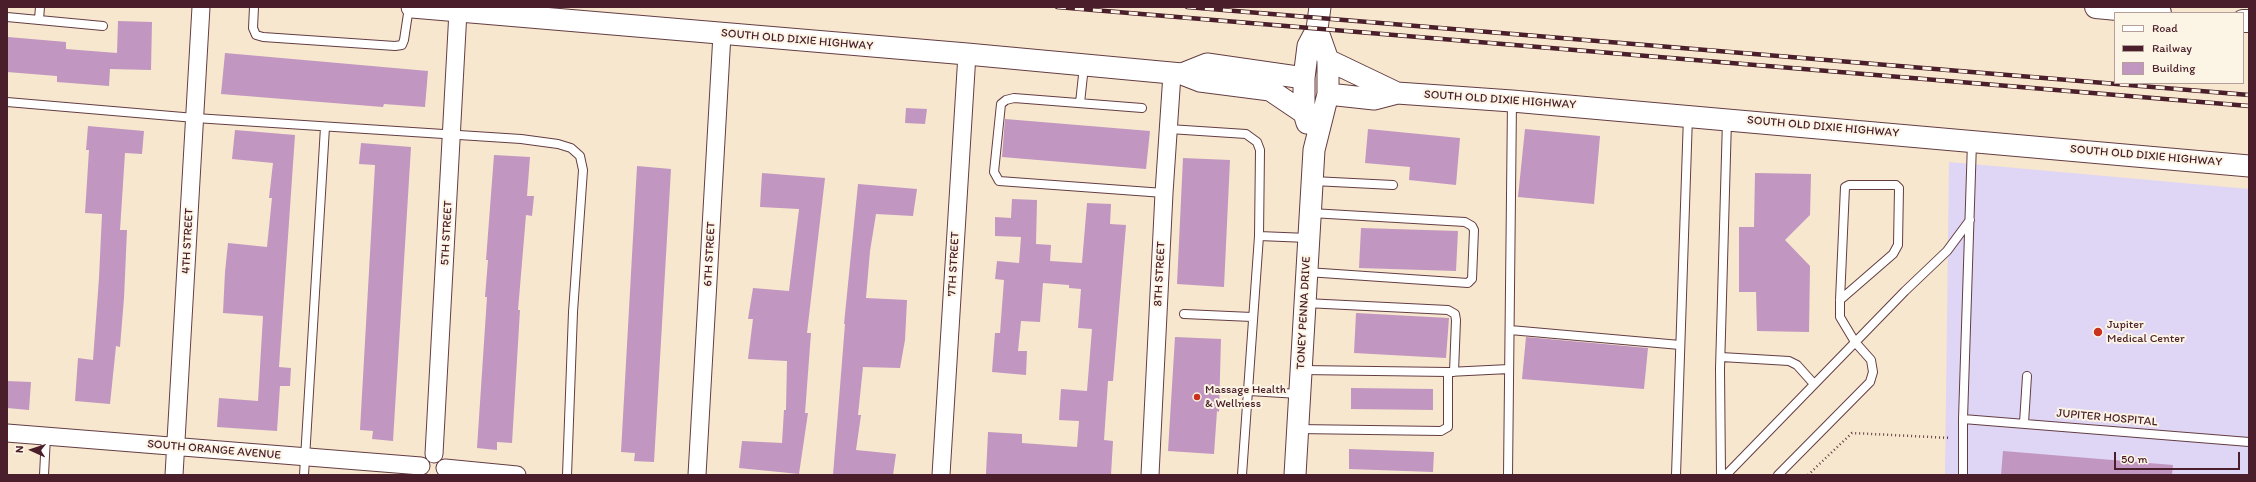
<!DOCTYPE html>
<style>
body{margin:0}
#map{position:relative;width:2256px;height:482px;overflow:hidden;background:#f7e7ce;font-family:Itim,sans-serif}
canvas{display:block}
.frame{position:absolute;inset:0;border:8px solid #4a1f2b;pointer-events:none}
.legend{position:absolute;left:2114px;top:12px;width:130px;height:72px;box-sizing:border-box;background:#fcf5e5;border:1px solid #b59f9b;margin:0;padding:5px 7px;list-style:none;font-size:12px;color:#4a1f2b}
.legend li{display:flex;align-items:center;gap:8px;height:20px}
.legend b{width:20px;border:1px solid #b59f9b}
.north{position:absolute;left:12px;top:430px;width:40px;height:40px;-webkit-text-stroke:3px #fcf5e5;paint-order:stroke;rotate:273deg;font-size:11px;font-weight:700;line-height:16px;text-align:center;color:#4a1f2b}
.north::after{content:'';display:block;margin:auto;width:14px;height:18px;background:#4a1f2b;clip-path:polygon(50% 0,100% 100%,50% 72%,0 100%)}
.scale{position:absolute;left:2114px;top:452px;width:126px;height:18px;box-sizing:border-box;border:2px solid #4a1f2b;border-top:0;padding-left:5px;font-size:12px;line-height:14px;white-space:nowrap;color:#4a1f2b;-webkit-text-stroke:3px #fcf5e5;paint-order:stroke}
</style>
<div id="map">
<canvas width="2256" height="482"></canvas>
<div class="frame"></div>
<ul class="legend">
<li><b style="height:5px;background:#fff"></b>Road</li>
<li><b style="height:5px;background:#4a1f2b"></b>Railway</li>
<li><b style="height:11px;background:#c196c1"></b>Building</li>
</ul>
<div class="north">N</div>
<div class="scale">50 m</div>
</div>
<script>
const ctx = document.querySelector('canvas').getContext('2d');
ctx.lineJoin = 'round';
function fillPath(path, color) { ctx.fillStyle = color; ctx.fill(path, 'evenodd'); }
const shape = rows => new Path2D(rows.map(r => 'M' + r).join(''));
function stroke(path, color, width, dash) { ctx.strokeStyle = color; ctx.lineWidth = width; ctx.lineCap = dash ? 'butt' : 'round'; ctx.setLineDash(dash || []); ctx.stroke(path); }
function write(font, color, halo, rows, align = 'center') {
  ctx.font = font + ' Itim,sans-serif'; ctx.lineWidth = 4; ctx.setLineDash([]); ctx.textBaseline = 'middle'; ctx.strokeStyle = halo; ctx.fillStyle = color; for (const [text, x, y, turn = 0] of rows) {
    ctx.save(); ctx.translate(x, y); ctx.rotate((+turn || 0) * Math.PI / 180); ctx.textAlign = isNaN(turn) ? turn : align; if (halo) ctx.strokeText(text, 0, 0); ctx.fillText(text, 0, 0); ctx.restore();
  }
}
fillPath(shape([
 [1949,162,2249,189,2249,475,1945,475]
]), '#dfd5f5');
fillPath(shape([
 [118,21,152,22,151,70,110,69,109,86,57,82,57,76,7,72,8,37,66,42,66,49,117,53],
 [225,53,428,71,425,107,384,104,383,107,221,94],
 [906,108,927,109,925,124,905,123],
 [1005,119,1150,131,1146,169,1002,157],
 [88,126,144,131,142,154,125,153,120,230,127,230,124,298,120,347,116,346,110,404,75,401,78,358,93,360,99,278,102,214,85,213,89,150,86,150],
 [1368,129,1460,138,1456,185,1409,180,1410,167,1365,163],
 [1525,129,1600,136,1594,204,1518,197],
 [235,130,295,135,279,367,291,368,290,386,280,386,277,431,217,427,219,398,258,401,263,316,223,313,225,272,228,243,267,247,272,198,269,198,273,163,232,159],
 [361,143,411,147,393,441,372,439,373,431,360,430,375,165,359,164],
 [494,155,530,157,527,196,534,196,532,216,526,215,518,310,520,310,512,443,497,442,497,450,477,448,487,297,485,297,488,260,486,260],
 [1183,158,1230,160,1224,287,1177,284],
 [637,166,671,169,654,462,634,461,635,453,621,452],
 [762,173,825,178,807,333,811,333,805,413,808,413,799,474,739,468,742,441,782,443,784,410,786,410,787,361,748,359,753,319,748,319,753,288,789,291,799,209,760,207],
 [1755,173,1811,174,1810,215,1785,240,1810,266,1809,332,1757,331,1756,292,1739,292,1739,227,1754,227],
 [858,184,917,189,913,216,876,214,870,251,866,298,907,300,905,340,900,368,863,367,858,415,861,415,856,450,896,454,893,475,833,475,845,324,844,324],
 [1012,199,1037,200,1036,244,1051,245,1050,261,1082,263,1087,203,1111,204,1110,224,1126,225,1113,381,1108,381,1104,440,1113,441,1111,475,986,474,988,432,1022,434,1022,443,1077,447,1079,421,1059,420,1061,389,1087,391,1092,329,1078,328,1081,289,1069,288,1069,285,1043,283,1040,322,1021,321,1018,351,1027,351,1026,375,992,372,995,333,1000,333,1004,280,995,279,997,261,1019,263,1021,237,995,236,995,217,1011,218],
 [1361,228,1458,231,1456,271,1359,268],
 [1356,313,1449,318,1446,358,1354,353],
 [1175,337,1221,339,1219,412,1217,411,1214,454,1168,451],
 [1526,337,1648,348,1644,389,1522,379],
 [7,381,31,382,29,410,7,408],
 [1351,388,1433,389,1433,410,1351,409],
 [1349,449,1434,452,1433,472,1349,469],
 [2003,451,2173,465,2172,475,2001,475]
]), '#c196c1');
const service = shape([
 [254,7,253,28,256,35,263,37,395,46,402,45,404,40,409,7],
 [7,17,103,26],
 [39,19,40,7],
 [7,102,195,118,521,139,558,144,571,148,580,156,583,170,573,312,567,475],
 [1080,103,1084,66],
 [1142,108,1014,98,1006,100,1001,104,994,172,999,181,1164,193],
 [1169,129,1246,134,1257,142,1260,150,1259,236,1242,475],
 [1313,181,1393,185],
 [1259,236,1308,238],
 [1307,272,1468,283,1472,279,1474,230,1472,226,1465,222,1311,213],
 [1305,303,1448,310,1455,314,1456,320,1454,372],
 [1184,314,1252,317],
 [1510,330,1680,345],
 [1721,357,1789,361,1797,365,1814,384],
 [1302,370,1448,372,1509,369],
 [1249,391,1299,394],
 [1963,419,2249,442],
 [2024,423,2027,376],
 [1298,429,1441,431,1448,427,1448,372],
 [44,475,46,436],
 [304,475,325,127],
 [1508,475,1512,101],
 [1676,475,1688,116],
 [1721,475,1720,369,1727,120],
 [1726,475,1905,291,1947,251,1970,220],
 [1778,475,1870,382,1873,372,1871,360,1855,342,1840,317,1840,300,1845,187,1849,185,1896,185,1899,188,1898,245,1893,254,1840,300],
 [1963,475,1963,419,1972,142]
]);
const minor = shape([
 [7,433,421,466],
 [434,454,458,11],
 [445,468,517,475],
 [174,475,201,7],
 [697,475,722,34],
 [941,475,967,54],
 [1150,475,1164,193,1172,74]
]);
const tertiary = shape([
 [412,7,967,54,1182,74,1200,81,1270,90,1304,113],
 [1328,60,1397,93],
 [1182,74,1207,64,1304,78],
 [1328,94,1374,99,1397,93,1512,101,2249,166],
 [1307,123,1304,113,1304,78,1308,46,1317,29,1320,7],
 [1295,475,1314,150,1328,94,1328,60,1317,29]
]);
const secondary = shape([
 [2096,7,2160,13],
 [2243,21,2249,21]
]);
stroke(service, '#643d43', 10);
stroke(minor, '#643d43', 19);
stroke(tertiary, '#643d43', 23);
stroke(secondary, '#643d43', 24);
stroke(shape([
 [1808,475,1852,433,1951,438]
]), '#643d43', 2.5, [1, 3]);
stroke(service, '#fff', 8);
stroke(minor, '#fff', 17);
stroke(tertiary, '#fff', 21);
stroke(secondary, '#fff', 22);
const rail = shape([
 [1057,7,2249,106],
 [1187,7,2249,95]
]);
stroke(rail, '#4a1f2b', 4.5);
stroke(rail, '#fcf5e5', 3, [9]);
for (const [x, y, r, color] of [
 [2098,332,5,"#c8321e"],
 [1197,397,4,"#c8321e"]
]) { const dot = new Path2D(); dot.arc(x, y, r, 0, 2 * Math.PI); ctx.fillStyle = color; ctx.fill(dot); stroke(dot, '#fcf5e5', 1.5); }
write('12px', '#4a1f2b', '#fcf5e5', [
 ["SOUTH OLD DIXIE HIGHWAY",797,40,5],
 ["SOUTH OLD DIXIE HIGHWAY",1500,100,4],
 ["SOUTH OLD DIXIE HIGHWAY",1823,127,5],
 ["SOUTH OLD DIXIE HIGHWAY",2146,156,5],
 ["5TH STREET",447,233,-87],
 ["4TH STREET",188,241,-87],
 ["6TH STREET",710,254,-87],
 ["7TH STREET",954,264,-87],
 ["8TH STREET",1160,274,-87],
 ["TONEY PENNA DRIVE",1304,313,-87],
 ["JUPITER HOSPITAL",2107,418,5],
 ["SOUTH ORANGE AVENUE",214,450,5]
]);
write('12px', '#4a1f2b', '#fcf5e5', [
 ["Jupiter",2107,325],
 ["Medical Center",2107,339],
 ["Massage Health",1205,390],
 ["& Wellness",1205,404]
], 'left');
</script>
